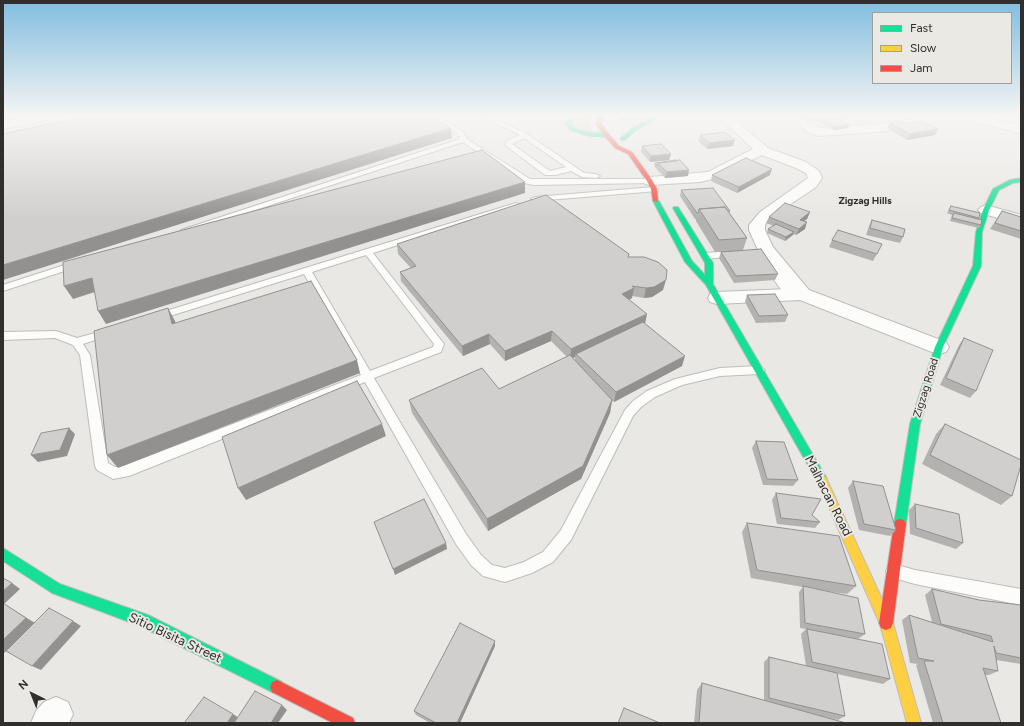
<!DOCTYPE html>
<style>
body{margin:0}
#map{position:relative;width:1024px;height:726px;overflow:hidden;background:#eae8e5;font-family:Figtree,sans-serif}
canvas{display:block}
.frame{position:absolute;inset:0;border:4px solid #302f2d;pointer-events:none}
.legend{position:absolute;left:872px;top:12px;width:140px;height:72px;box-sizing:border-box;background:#ebe9e4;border:1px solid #a09f9b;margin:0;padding:5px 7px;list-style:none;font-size:12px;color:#302f2d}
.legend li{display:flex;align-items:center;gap:8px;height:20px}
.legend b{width:20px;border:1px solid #a09f9b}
.north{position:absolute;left:12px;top:674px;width:40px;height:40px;-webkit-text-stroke:3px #ebe9e4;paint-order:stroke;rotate:317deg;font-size:11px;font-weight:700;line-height:16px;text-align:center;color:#302f2d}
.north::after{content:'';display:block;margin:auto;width:14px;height:18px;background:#302f2d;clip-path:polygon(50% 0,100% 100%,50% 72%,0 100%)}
</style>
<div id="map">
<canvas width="1024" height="726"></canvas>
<div class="frame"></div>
<ul class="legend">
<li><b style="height:5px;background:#16e098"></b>Fast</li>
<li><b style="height:5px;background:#ffcf43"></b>Slow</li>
<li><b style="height:5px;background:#f24e42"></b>Jam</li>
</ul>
<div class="north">N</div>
</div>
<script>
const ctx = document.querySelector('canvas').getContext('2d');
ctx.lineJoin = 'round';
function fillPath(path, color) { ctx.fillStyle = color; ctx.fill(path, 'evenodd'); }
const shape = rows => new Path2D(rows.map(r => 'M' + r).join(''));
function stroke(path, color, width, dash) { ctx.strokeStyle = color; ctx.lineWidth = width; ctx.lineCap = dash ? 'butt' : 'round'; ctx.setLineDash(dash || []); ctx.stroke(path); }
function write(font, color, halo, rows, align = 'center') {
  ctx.font = font + ' Figtree,sans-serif'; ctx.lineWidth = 4; ctx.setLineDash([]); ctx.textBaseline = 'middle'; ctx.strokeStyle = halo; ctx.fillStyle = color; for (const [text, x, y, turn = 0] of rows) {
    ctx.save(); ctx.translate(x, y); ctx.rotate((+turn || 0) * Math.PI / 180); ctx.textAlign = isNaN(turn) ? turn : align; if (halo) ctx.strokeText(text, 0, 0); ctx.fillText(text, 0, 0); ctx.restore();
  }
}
fillPath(shape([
 [577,117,590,118,590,126,594,133,571,126,573,118]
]), '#e7d5b9');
const lane = shape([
 [430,117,437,117,463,132,467,139,530,179,650,179,654,181,650,183,534,185,524,183,463,142,188,232,182,232,181,230,460,139,458,134,430,117],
 [483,117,491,117,527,134,584,173,596,174,600,176,596,178,582,177,571,171,555,175,545,175,505,145,507,141,520,135,483,117],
 [524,138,566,167,550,171,512,144,524,138],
 [654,187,658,189,657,191,535,201,531,199,535,197,654,187],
 [516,203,523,205,373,253,444,344,441,352,374,378,466,534,481,555,492,565,505,568,524,562,543,552,561,530,625,410,633,401,647,391,675,379,720,368,759,366,765,370,759,374,720,376,682,385,655,397,641,407,633,416,571,540,553,562,532,573,505,582,483,576,471,565,456,544,365,382,129,476,113,479,97,470,95,466,80,355,73,345,55,338,3,340,3,332,56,331,77,338,109,329,113,330,114,332,113,334,83,344,90,355,108,463,115,467,123,466,361,375,304,274,157,320,153,319,152,317,153,315,516,203],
 [366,255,434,344,433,347,370,371,312,272,366,255],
 [733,251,737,254,736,256,705,259,701,256,705,253,733,251],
 [77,261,80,262,80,266,3,291,3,285,77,261],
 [769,263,772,264,791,291,793,293,791,295,785,295,764,266,769,263],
 [894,564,915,570,1021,589,1021,605,915,584,894,578,889,576,886,571,889,566,894,564]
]);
const street = shape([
 [26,117,50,117,44,121,3,129,3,121,26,117],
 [719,117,732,117,768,148,806,162,819,171,822,178,816,187,770,218,765,225,765,230,773,247,809,290,946,342,949,347,946,352,939,354,932,352,800,300,717,304,710,302,708,298,710,294,717,292,788,289,757,248,749,230,749,225,760,212,808,178,806,173,796,168,762,155,713,179,700,182,650,185,645,184,643,181,645,178,650,177,708,172,753,149,719,117],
 [792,117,805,117,815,126,820,128,878,124,924,117,940,117,938,119,925,125,878,132,819,136,807,132,792,117],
 [960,117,982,117,1021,125,1021,133,962,119,960,117],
 [986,205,1021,215,1021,225,981,213,978,210,981,207,986,205],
 [56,697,68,702,73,714,69,723,31,723,36,711,44,702,56,697]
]);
const fast = shape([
 [568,117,573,117,571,124,574,128,588,132,606,133,609,135,606,137,588,136,570,130,565,124,568,117],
 [618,117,646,117,643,119,620,119,618,117],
 [651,117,655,117,656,119,635,131,625,140,621,140,621,138,631,129,650,118,651,117],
 [1021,178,1021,182,1013,183,999,190,989,210,982,232,981,266,943,347,920,424,906,524,904,528,900,529,896,528,894,524,910,424,935,347,973,266,976,232,983,210,993,189,1010,180,1021,178],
 [654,200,659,201,692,261,705,275,705,263,673,208,674,207,678,207,713,263,713,284,826,477,827,480,826,483,822,485,818,483,706,285,685,262,653,201,654,200],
 [3,548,60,584,148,615,282,682,284,687,282,692,277,694,272,692,140,626,52,593,3,561,3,548]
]);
const slow = shape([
 [822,475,826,477,827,480,893,623,921,723,907,723,880,624,817,480,818,477,822,475]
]);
const jam = shape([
 [598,117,602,117,602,124,606,131,619,146,632,152,652,180,657,189,658,202,653,201,651,189,647,181,628,154,615,148,602,133,596,124,598,117],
 [900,519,904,520,906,524,893,623,891,628,886,630,881,628,879,623,894,524,896,520,900,519],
 [277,680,353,718,355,723,333,723,272,692,270,687,272,682,277,680]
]);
stroke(lane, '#bfbdbb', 2);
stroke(street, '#bfbdbb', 2);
stroke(fast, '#bfbdbb', 2);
stroke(slow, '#bfbdbb', 2);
stroke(jam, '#bfbdbb', 2);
fillPath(lane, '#fcfcfb');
fillPath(street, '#fcfcfb');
fillPath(fast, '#16e098');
fillPath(slow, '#ffcf43');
fillPath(jam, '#f24e42');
fillPath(shape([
 [802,117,846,117,846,118,839,120,849,125,848,128,834,130,821,123,822,121,808,122],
 [889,123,935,135,907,140,887,128],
 [700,135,733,146,707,149,698,141],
 [642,146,669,160,650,162,641,152],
 [676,160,688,176,665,178,654,166,655,163],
 [712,175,770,175,737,193,711,181],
 [681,190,730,211,729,213,747,238,743,250,778,274,775,280,734,283,719,258,721,252,715,252,696,221,696,219,695,219,680,196],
 [951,206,979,218,979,219,981,225,979,228,950,221,952,215,947,213],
 [1002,211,1021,217,1021,239,990,229],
 [810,212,807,219,804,221,805,229,796,235,793,234,785,241,767,233,768,229,774,226,766,223,769,217],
 [872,220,903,237,900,243,866,235,869,226],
 [832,240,877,254,873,261,829,247],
 [397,244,629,257,663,290,652,297,644,298,632,296,632,298,629,300,645,324,682,366,614,402,612,401,610,413,581,479,488,531,412,413,409,400,499,389,567,357,551,341,505,361,490,344,463,356,401,281,400,272,411,268,398,254],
 [575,357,575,361,573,358],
 [747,295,788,315,785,322,756,323,745,302],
 [964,338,976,391,970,398,940,385,959,345],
 [945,424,1012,496,1001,505,922,464,936,434],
 [756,441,798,480,793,486,763,485,752,448],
 [853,481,896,530,890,536,859,530,848,488],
 [776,493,812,515,820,522,815,528,777,524,772,500],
 [915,504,963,543,956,549,910,534,909,510],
 [747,523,856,586,847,594,825,591,865,634,858,639,833,634,890,679,883,684,837,674,845,716,838,720,817,715,846,723,694,723,697,690,702,683,764,700,764,662,769,657,806,666,801,634,806,629,800,628,799,592,803,587,751,578,742,532],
 [932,589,979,600,1021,605,1021,664,996,660,998,671,989,675,985,675,1001,723,933,723,916,665,918,664,910,663,902,620,909,615,932,622,925,595],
 [495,646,460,723,430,723,416,715,414,711],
 [624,708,660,723,618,723]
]), '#b3b2b0');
fillPath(shape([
 [838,117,846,117,846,118,837,120],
 [849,125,848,128,834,130,835,127],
 [451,128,452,138,3,280,3,265],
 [938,129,935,135,907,140,910,134],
 [735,140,733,146,707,149,709,143],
 [671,154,669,160,650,162,651,156],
 [772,169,770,175,737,193,739,187],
 [689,170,688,176,665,178,667,172],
 [525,182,525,193,106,324,98,311],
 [810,212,807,219,797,226,800,220],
 [807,222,805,229,796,235,799,229],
 [794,232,793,235,785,241,786,237],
 [92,278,101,290,73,299,64,286],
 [666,280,663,290,652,297,644,298,646,288],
 [634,288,632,298,620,304,622,294],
 [168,308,175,321,180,337,172,324],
 [647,314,645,324,576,354,575,357,570,359,571,349],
 [552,331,551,341,505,361,505,351],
 [489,334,490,344,463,356,462,346],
 [685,356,682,366,614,402,616,392],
 [357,360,360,373,118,468,107,455],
 [612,400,610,413,581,479,488,531,487,519],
 [382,424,386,436,246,500,238,488],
 [69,428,75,434,67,456,38,462,31,455],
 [446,543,447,549,395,575,393,569],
 [12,583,20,589,4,604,35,623,3,654,3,591],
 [73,621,81,626,41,670,32,666],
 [495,641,495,646,460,723,457,723],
 [282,705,287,710,278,723,271,723],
 [233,714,239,718,235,723,227,723]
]), '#929190');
const building = shape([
 [82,117,432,117,451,128,3,265,3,134,82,117],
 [837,118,849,125,835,127,822,120,837,118],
 [902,121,905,123,921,121,938,129,910,134,889,123,902,121],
 [725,132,735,140,709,143,700,135,725,132],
 [661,144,671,154,651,156,642,146,661,144],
 [482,150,525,182,98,311,92,278,64,286,63,262,482,150],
 [746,158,772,169,739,187,712,175,746,158],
 [676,160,677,161,658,163,657,166,655,163,676,160],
 [680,160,689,170,667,172,658,163,680,160],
 [713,188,730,211,728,211,725,207,699,209,698,213,697,213,681,190,713,188],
 [546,195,629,254,628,257,644,257,658,262,667,270,666,280,654,287,646,288,632,286,634,288,622,294,647,314,571,349,552,331,505,351,489,334,462,346,400,272,416,266,397,244,546,195],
 [785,203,810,212,800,220,807,222,799,229,769,217,785,203],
 [951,206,980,213,979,218,949,210,951,206],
 [725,207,747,238,719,240,699,209,725,207],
 [1002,211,1021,217,1021,231,995,223,1002,211],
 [954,213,982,220,981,225,952,218,954,213],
 [872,220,905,229,903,237,870,228,872,220],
 [776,224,794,232,786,237,768,229,776,224],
 [838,230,882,244,877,254,832,240,838,230],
 [761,249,778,274,736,276,721,252,761,249],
 [311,281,357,360,107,455,94,331,168,308,172,324,311,281],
 [775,294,788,315,759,316,747,295,775,294],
 [643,322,685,356,616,392,576,354,643,322],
 [964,338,993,350,976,391,946,378,964,338],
 [570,355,612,400,583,466,487,519,409,400,482,368,499,389,570,355],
 [357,381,382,424,238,488,222,437,357,381],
 [945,424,1021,460,1021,465,1012,496,930,455,945,424],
 [69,428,60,450,31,455,41,433,69,428],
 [756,441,784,442,798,480,767,479,756,441],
 [853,481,883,486,896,530,864,524,853,481],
 [776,493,821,499,812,515,820,522,781,518,776,493],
 [424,499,446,543,393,569,374,522,424,499],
 [915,504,959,514,963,543,916,528,915,504],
 [747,523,839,536,856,586,757,570,747,523],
 [3,578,12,583,3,591,3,578],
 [803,586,858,598,865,634,805,623,803,586],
 [932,589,979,600,1021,605,1021,658,996,653,994,646,998,671,983,668,1001,723,943,723,924,661,934,661,918,658,909,615,993,642,991,636,941,624,932,589],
 [3,603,26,618,3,640,3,603],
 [49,608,73,621,32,666,6,651,49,608],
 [460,623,495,641,457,723,436,723,414,711,460,623],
 [807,629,882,644,890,679,812,662,807,629],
 [769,657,837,673,845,716,769,698,769,657],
 [702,683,846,723,699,723,702,683],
 [255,691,282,705,271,723,234,723,255,691],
 [204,697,233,714,227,723,184,723,204,697],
 [624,708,660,723,618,723,624,708]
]);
fillPath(building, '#d0cfcd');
stroke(building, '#929190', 1);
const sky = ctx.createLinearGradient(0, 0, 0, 219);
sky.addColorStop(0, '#80bde0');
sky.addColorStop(0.53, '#f6f5f3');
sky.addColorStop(1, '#f6f5f300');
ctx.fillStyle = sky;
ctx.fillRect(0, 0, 1024, 219);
write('bold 10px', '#302f2d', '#ebe9e4', [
 ["Zigzag Hills",865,201]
]);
write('11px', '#302f2d', '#ebe9e4', [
 ["Zigzag Road",926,388,-73]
]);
write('13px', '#302f2d', '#ebe9e4', [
 ["Malhacan Road",828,496,63],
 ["Sitio Bisita Street",175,638,25]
]);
</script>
